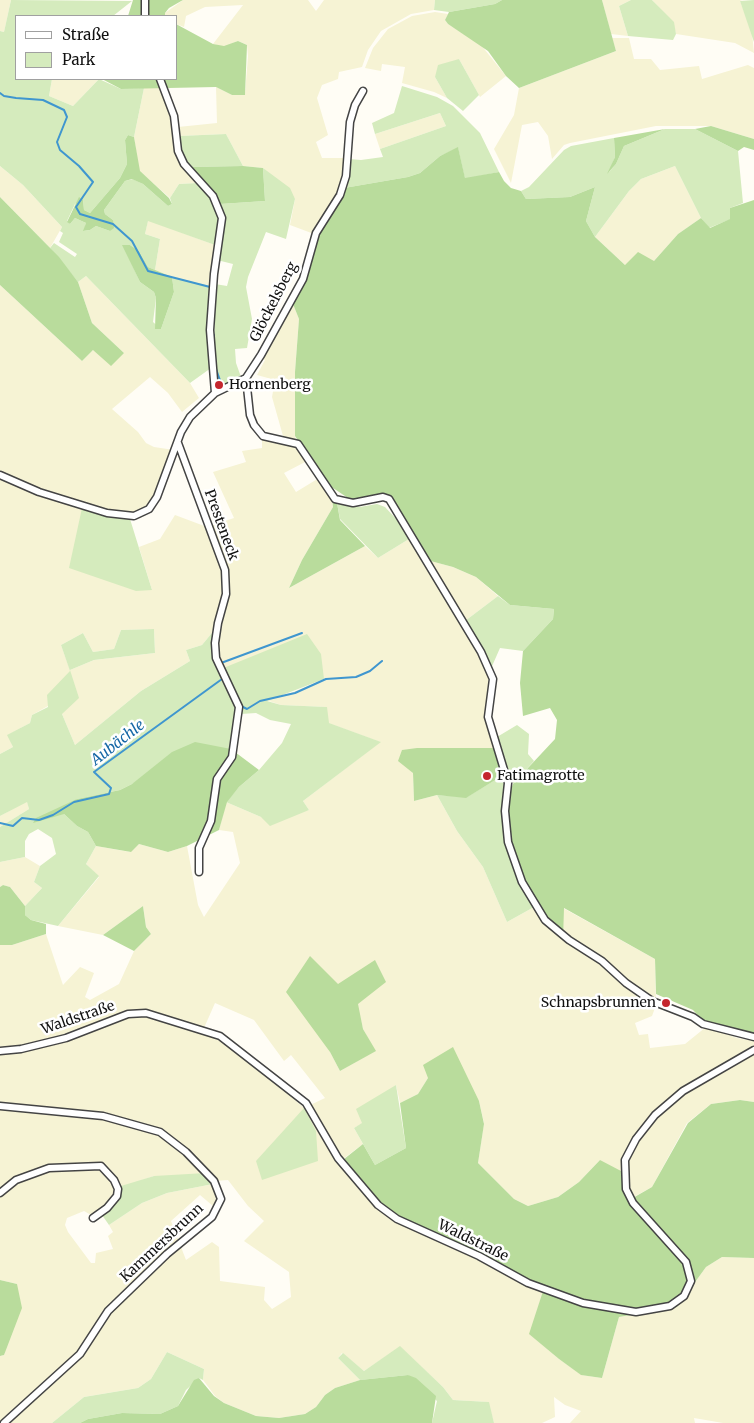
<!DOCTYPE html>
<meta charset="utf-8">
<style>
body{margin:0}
#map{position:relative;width:754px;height:1423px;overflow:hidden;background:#fffdf5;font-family:Merriweather,serif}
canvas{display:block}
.legend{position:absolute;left:15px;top:15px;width:162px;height:65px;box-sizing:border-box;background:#fff;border:1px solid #a0a0a0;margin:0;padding:6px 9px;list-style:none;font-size:15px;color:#111}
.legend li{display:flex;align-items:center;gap:10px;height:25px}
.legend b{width:25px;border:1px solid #a0a0a0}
</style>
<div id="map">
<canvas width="754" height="1423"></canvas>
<ul class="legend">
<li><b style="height:6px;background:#fff"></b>Straße</li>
<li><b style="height:14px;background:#d5ebbd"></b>Park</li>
</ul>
</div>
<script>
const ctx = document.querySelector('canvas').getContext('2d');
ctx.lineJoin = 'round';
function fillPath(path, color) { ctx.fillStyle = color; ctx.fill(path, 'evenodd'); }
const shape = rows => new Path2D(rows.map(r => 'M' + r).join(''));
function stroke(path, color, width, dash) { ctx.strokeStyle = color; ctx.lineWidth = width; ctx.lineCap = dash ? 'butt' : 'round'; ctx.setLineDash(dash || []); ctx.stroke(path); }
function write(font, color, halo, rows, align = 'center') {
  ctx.font = font + ' Merriweather,serif'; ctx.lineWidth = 5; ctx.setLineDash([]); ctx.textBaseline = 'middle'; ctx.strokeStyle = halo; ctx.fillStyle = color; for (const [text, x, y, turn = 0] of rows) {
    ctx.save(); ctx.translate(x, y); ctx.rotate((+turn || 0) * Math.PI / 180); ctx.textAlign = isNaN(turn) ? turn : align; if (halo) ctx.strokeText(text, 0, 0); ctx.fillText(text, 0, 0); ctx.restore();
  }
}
fillPath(shape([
 [0,0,11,0,4,32,0,31],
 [183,0,308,0,316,11,324,0,435,0,434,10,411,14,381,31,368,50,362,67,339,72,338,79,322,85,317,98,328,135,316,142,322,158,345,158,338,197,314,234,290,225,295,199,263,168,243,166,226,134,179,136,178,127,217,123,216,87,232,95,245,94,248,56,247,45,238,41,224,47,213,44,243,5,205,7,186,16,184,27,176,24,176,16,165,16,165,13],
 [602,0,631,0,619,6,628,36,611,34],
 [652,0,742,0,740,1,752,32,754,53,735,43,676,34,673,22],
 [435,12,448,14,445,20,448,24,481,45,506,76,480,97,459,59,435,77,447,98,434,92,402,83,405,67,382,64,381,71,365,68,373,48,388,29,412,16],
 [612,38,629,38,634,59,651,59,660,70,699,66,702,79,748,65,754,68,754,139,711,126,656,126,570,143,564,145,552,159,548,136,538,122,522,125,511,183,494,149,514,115,519,88,616,51],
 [52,79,99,79,73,106,49,96],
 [144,88,163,88,172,116,177,153,198,183,179,184,170,198,139,171,134,137],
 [440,113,446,126,380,149,375,134],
 [0,166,23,185,62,227,50,248,0,197],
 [675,166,701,218,678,234,654,261,625,265,595,237,629,191,641,179],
 [148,220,215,245,211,286,172,277,155,270,160,239,145,234],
 [86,276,190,383,199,398,182,412,168,393,150,377,112,409,138,432,146,443,154,447,174,450,154,497,147,508,130,519,107,517,82,509,152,590,139,547,160,539,175,515,207,527,224,572,226,583,216,628,202,645,186,650,190,661,141,691,75,745,62,714,48,706,32,715,30,723,8,735,13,747,0,754,0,285,82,361,93,350,124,353,92,323,78,282],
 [154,629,155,653,94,660,70,670,61,645,83,633,93,652,114,649,121,630],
 [293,304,299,319,295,372,295,436,299,449,307,461,284,473,296,492,319,478,332,498,333,507,302,560,289,588,365,546,378,558,409,539,423,559,453,567,476,577,498,596,461,624,489,673,485,717,495,748,402,750,413,773,414,801,437,795,457,831,483,867,507,922,534,907,563,939,563,908,655,959,656,1005,652,1016,635,1023,639,1035,648,1034,650,1048,685,1044,706,1027,737,1038,754,1041,754,1102,740,1100,711,1104,687,1123,652,1187,630,1199,600,1160,579,1182,558,1197,528,1206,514,1199,478,1163,484,1123,479,1101,428,1078,418,1094,400,1103,396,1085,363,1123,354,1128,363,1144,339,1162,395,1216,543,1291,530,1334,559,1359,582,1375,602,1378,619,1317,677,1307,706,1267,722,1257,754,1258,754,1423,723,1423,694,1418,695,1423,570,1423,581,1411,565,1405,554,1397,555,1417,542,1423,494,1423,488,1402,453,1400,443,1387,400,1347,364,1371,342,1353,338,1358,360,1380,335,1388,325,1395,316,1407,305,1414,279,1418,256,1416,224,1403,215,1396,203,1380,204,1369,167,1352,151,1379,138,1388,84,1397,52,1423,0,1423,0,1356,4,1355,17,1284,0,1280,0,945,12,945,46,934,63,985,80,967,94,973,85,997,90,1000,119,984,134,951,151,934,146,927,143,906,103,935,58,926,99,877,86,864,96,846,130,852,139,844,168,852,187,846,198,905,204,917,240,863,233,832,219,830,226,802,261,817,309,810,303,801,380,742,328,723,326,707,281,705,266,700,293,692,324,679,221,669,216,645,228,581,210,526,234,518,213,472,246,462,242,451,262,448,262,439,283,436,272,397,275,380,257,375,265,360,261,358],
 [310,957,357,1004,363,1029,375,1051,340,1071,330,1052],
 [215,1003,254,1020,284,1061,291,1055,325,1098,304,1108,251,1062,222,1042,203,1033,147,1017,128,1017,77,1031,99,1021,133,1011,155,1012,204,1028],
 [154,1176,216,1181,228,1180,248,1206,264,1221,244,1241,289,1272,291,1297,272,1309,264,1300,265,1287,220,1281,219,1247,212,1242,186,1260,171,1221,200,1195,213,1206,216,1200,213,1184,167,1193,142,1203,109,1225,113,1232,108,1236,113,1249,96,1253,95,1263,91,1263,68,1232,65,1225,67,1218,84,1211,91,1215,100,1212,114,1198,116,1189],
 [27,801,29,809,0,827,0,816],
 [25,857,40,866,34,882,42,888,25,906,10,887,3,885,0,887,0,862]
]), '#f6f3d4');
fillPath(shape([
 [11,0,132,1,113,16,16,16,16,79,52,79,49,96,73,106,99,79,121,89,144,88,134,137,128,135,125,140,127,164,120,178,90,213,84,210,83,200,75,204,67,221,70,224,75,218,86,223,84,231,90,230,96,226,110,231,113,220,105,214,104,210,125,181,133,179,143,184,168,206,172,204,170,198,179,184,198,183,212,198,220,220,215,245,148,221,145,234,160,239,155,270,148,267,139,251,130,245,123,245,140,282,154,292,156,298,153,322,161,329,174,292,172,277,211,286,211,368,190,383,86,276,78,282,50,248,54,243,75,257,77,254,59,242,63,233,60,231,62,227,23,185,0,166,0,31,4,32],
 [435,0,502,0,495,4,449,12,434,10],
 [631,0,652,0,674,22,676,34,673,40,628,36,619,6],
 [754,0,754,42,740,1],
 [459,59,479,95,463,111,447,98,435,77,438,65],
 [402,86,437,97,453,106,480,133,499,172,465,179,458,148,440,156,420,173,408,177,344,188,349,159,361,160,383,157,380,149,446,126,440,113,375,134,372,123,394,113],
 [665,129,695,129,738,151,743,203,730,208,731,219,709,228,701,218,675,166,641,179,629,191,595,237,586,221,595,187,570,197,526,199,521,191,529,187,564,150,571,146,614,138,615,157,609,172,616,164,624,146],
 [226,134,243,166,189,167,180,149,179,136],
 [263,168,290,188,295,199,286,239,266,232,248,277,246,287,252,319,247,348,235,349,236,363,241,377,225,386,218,382,214,369,215,284,227,286,233,264,217,260,223,214,220,204,265,201],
 [337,503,360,507,377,504,385,507,399,522,409,539,378,558,340,519],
 [82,508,107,517,130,519,152,590,136,591,69,568],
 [498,596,510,605,554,609,553,619,523,651,500,648,489,673,479,651,461,624],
 [216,628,213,643,237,706,231,749,132,784,120,790,77,799,64,814,77,826,88,832,96,846,86,864,99,876,58,926,31,920,25,915,25,906,42,888,34,882,40,866,56,854,52,838,38,829,29,834,25,841,25,857,0,862,0,827,29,809,27,802,0,816,0,754,13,747,7,735,30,723,32,715,48,707,47,695,70,671,61,645,83,633,93,652,114,649,121,630,154,629,155,653,94,660,70,670,79,698,62,714,75,745,141,691,190,661,186,650,202,645],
 [307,634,321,654,324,679,267,701,281,705,327,707,329,723,381,742,303,801,309,810,270,826,261,817,226,802,239,787,259,770,282,743,291,724,270,720,256,713,241,714,221,669],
 [517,725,529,734,528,754,534,761,513,784,497,737],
 [505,774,504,809,534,907,507,922,483,867,457,831,437,795,467,797],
 [396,1085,406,1148,375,1165,354,1128,362,1123,356,1109],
 [304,1108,316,1131,318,1161,262,1180,256,1161],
 [206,1173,213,1184,167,1193,142,1203,109,1225,102,1215,120,1195,121,1186,154,1176],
 [400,1346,443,1387,453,1400,489,1402,494,1423,432,1423,437,1401,408,1375,360,1380,338,1358,343,1353,364,1371],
 [167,1352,204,1369,203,1380,199,1378,186,1390,178,1406,160,1414,122,1413,88,1419,80,1423,52,1423,84,1397,138,1388,151,1379]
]), '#d5ebbd');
fillPath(shape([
 [133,0,183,0,169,8,165,13,165,16,128,16],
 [502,0,602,0,616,51,519,88,506,76,488,51,448,24,445,20,449,12,495,4],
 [176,24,213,44,224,46,238,41,247,45,245,95,232,95,216,87,121,89,102,79,176,79],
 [711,126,754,139,754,150,744,147,738,151,695,129],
 [665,129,624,146,616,164,607,174,615,157,614,138],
 [128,135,134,137,140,171,169,198,172,204,168,206,143,184,132,179,125,181,104,210,105,214,113,220,114,228,110,231,96,226,90,230,83,231,86,223,75,218,70,224,67,222,79,197,83,200,84,210,90,213,120,178,127,164,125,140],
 [458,147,465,178,499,172,504,181,511,188,521,191,526,199,570,197,595,187,586,221,595,237,625,265,638,252,654,261,678,234,701,218,710,228,730,219,730,208,754,200,754,1034,705,1023,693,1010,656,994,655,959,564,908,563,940,546,925,519,879,504,809,513,784,555,739,557,720,550,708,523,716,520,683,523,651,553,619,554,609,510,605,476,577,453,567,423,559,401,519,386,501,351,500,327,484,295,436,295,372,299,319,293,304,306,273,314,234,344,188,408,177,420,173,440,156],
 [243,166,263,168,265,201,220,204,189,167],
 [0,197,59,257,78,282,92,323,124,353,111,366,93,350,82,361,0,285],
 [122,245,130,245,139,251,148,267,172,277,174,292,161,329,155,329,156,298,154,292,140,282],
 [332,498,337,503,340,520,365,546,289,588,302,560,333,507],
 [195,742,231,749,259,770,239,787,227,802,219,830,187,846,168,852,139,844,131,852,96,846,88,832,77,826,64,814,33,823,36,818,77,799,120,790,132,784,172,752],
 [417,748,495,748,505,774,466,798,437,795,414,801,413,773,398,761,402,750],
 [3,885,10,887,25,906,25,915,31,920,46,924,46,934,12,945,0,945,0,887],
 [143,906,146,927,151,934,134,951,103,935],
 [310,956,338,984,375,960,386,982,358,1004,363,1029,376,1051,340,1071,330,1052,286,992],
 [453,1047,479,1101,484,1124,478,1163,514,1199,528,1206,558,1197,579,1182,600,1160,621,1171,631,1199,652,1187,688,1123,711,1104,740,1100,754,1102,754,1258,722,1257,706,1267,677,1307,619,1317,602,1378,581,1375,559,1359,529,1334,543,1291,395,1216,361,1187,339,1163,363,1144,375,1165,406,1148,400,1103,418,1094,428,1078,423,1065],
 [0,1280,17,1284,22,1308,4,1355,0,1356],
 [408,1375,416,1378,436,1396,432,1423,80,1423,88,1419,122,1413,160,1414,178,1406,194,1380,199,1378,214,1396,224,1403,256,1416,279,1418,305,1414,316,1407,325,1395,335,1388,360,1380]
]), '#b9dc9c');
stroke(shape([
 [0,93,4,96,16,98,43,100,64,110,67,117,57,142,60,150,79,166,93,182,76,207,80,214,113,224,132,241,148,271,210,287],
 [214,335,214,342],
 [216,369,221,383],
 [221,663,302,633],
 [241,706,247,709,260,701,295,693,326,679,356,677,370,671,382,661],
 [0,823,13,826,22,818,39,820,53,815,74,802,109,794,111,788,94,772,222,679]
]), '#3f96cf', 2);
const minor = shape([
 [145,0,145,16],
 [160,79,174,116,178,151,184,164,213,196,222,218,214,274,210,330,215,393],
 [246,378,250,415,254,425,263,436,298,444,335,499,353,503,383,497,389,499,481,652,493,679,488,717,508,783,505,811,508,842,522,882,545,920,569,940,602,961,626,983,652,1001,693,1017,703,1024,754,1037],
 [178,443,225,570,226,594,218,623,215,643,216,658,239,707,232,757,217,779,211,821,199,848,199,872],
 [0,475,39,492,107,513,134,516,149,509,157,497,181,432,190,417,215,393,246,378,261,355,303,279,316,233,340,195,346,176,350,122,355,105,363,91],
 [0,1051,21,1049,66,1038,128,1014,146,1013,220,1036,306,1103,338,1158,378,1205,397,1219,479,1256,528,1283,583,1303,636,1312,670,1306,684,1296,691,1281,686,1262,633,1203,626,1189,625,1160,636,1139,655,1115,683,1091,754,1050],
 [0,1106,103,1116,160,1132,186,1152,214,1181,221,1199,212,1217,167,1254,108,1311,80,1354,4,1423],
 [0,1193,16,1180,49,1168,101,1166,114,1180,118,1189,117,1196,107,1208,93,1218]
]);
stroke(minor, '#444', 9);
stroke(minor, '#fff', 6);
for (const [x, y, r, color] of [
 [219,385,5,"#c4262e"],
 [487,776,5,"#c4262e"],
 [666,1003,5,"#c4262e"]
]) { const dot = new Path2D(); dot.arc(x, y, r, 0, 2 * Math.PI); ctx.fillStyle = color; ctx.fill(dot); stroke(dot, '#fff', 2); }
write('14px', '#111', '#fff', [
 ["Glöckelsberg",274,302,-63],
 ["Presteneck",221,525,70],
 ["Waldstraße",78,1018,-19],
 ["Waldstraße",473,1241,26],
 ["Kammersbrunn",162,1243,-43]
]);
write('14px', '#111', '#fff', [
 ["Hornenberg",229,385],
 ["Fatimagrotte",497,776],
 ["Schnapsbrunnen",656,1003,"right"]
], 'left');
write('italic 15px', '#1768a6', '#fff', [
 ["Aubächle",118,743,-38]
]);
</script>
